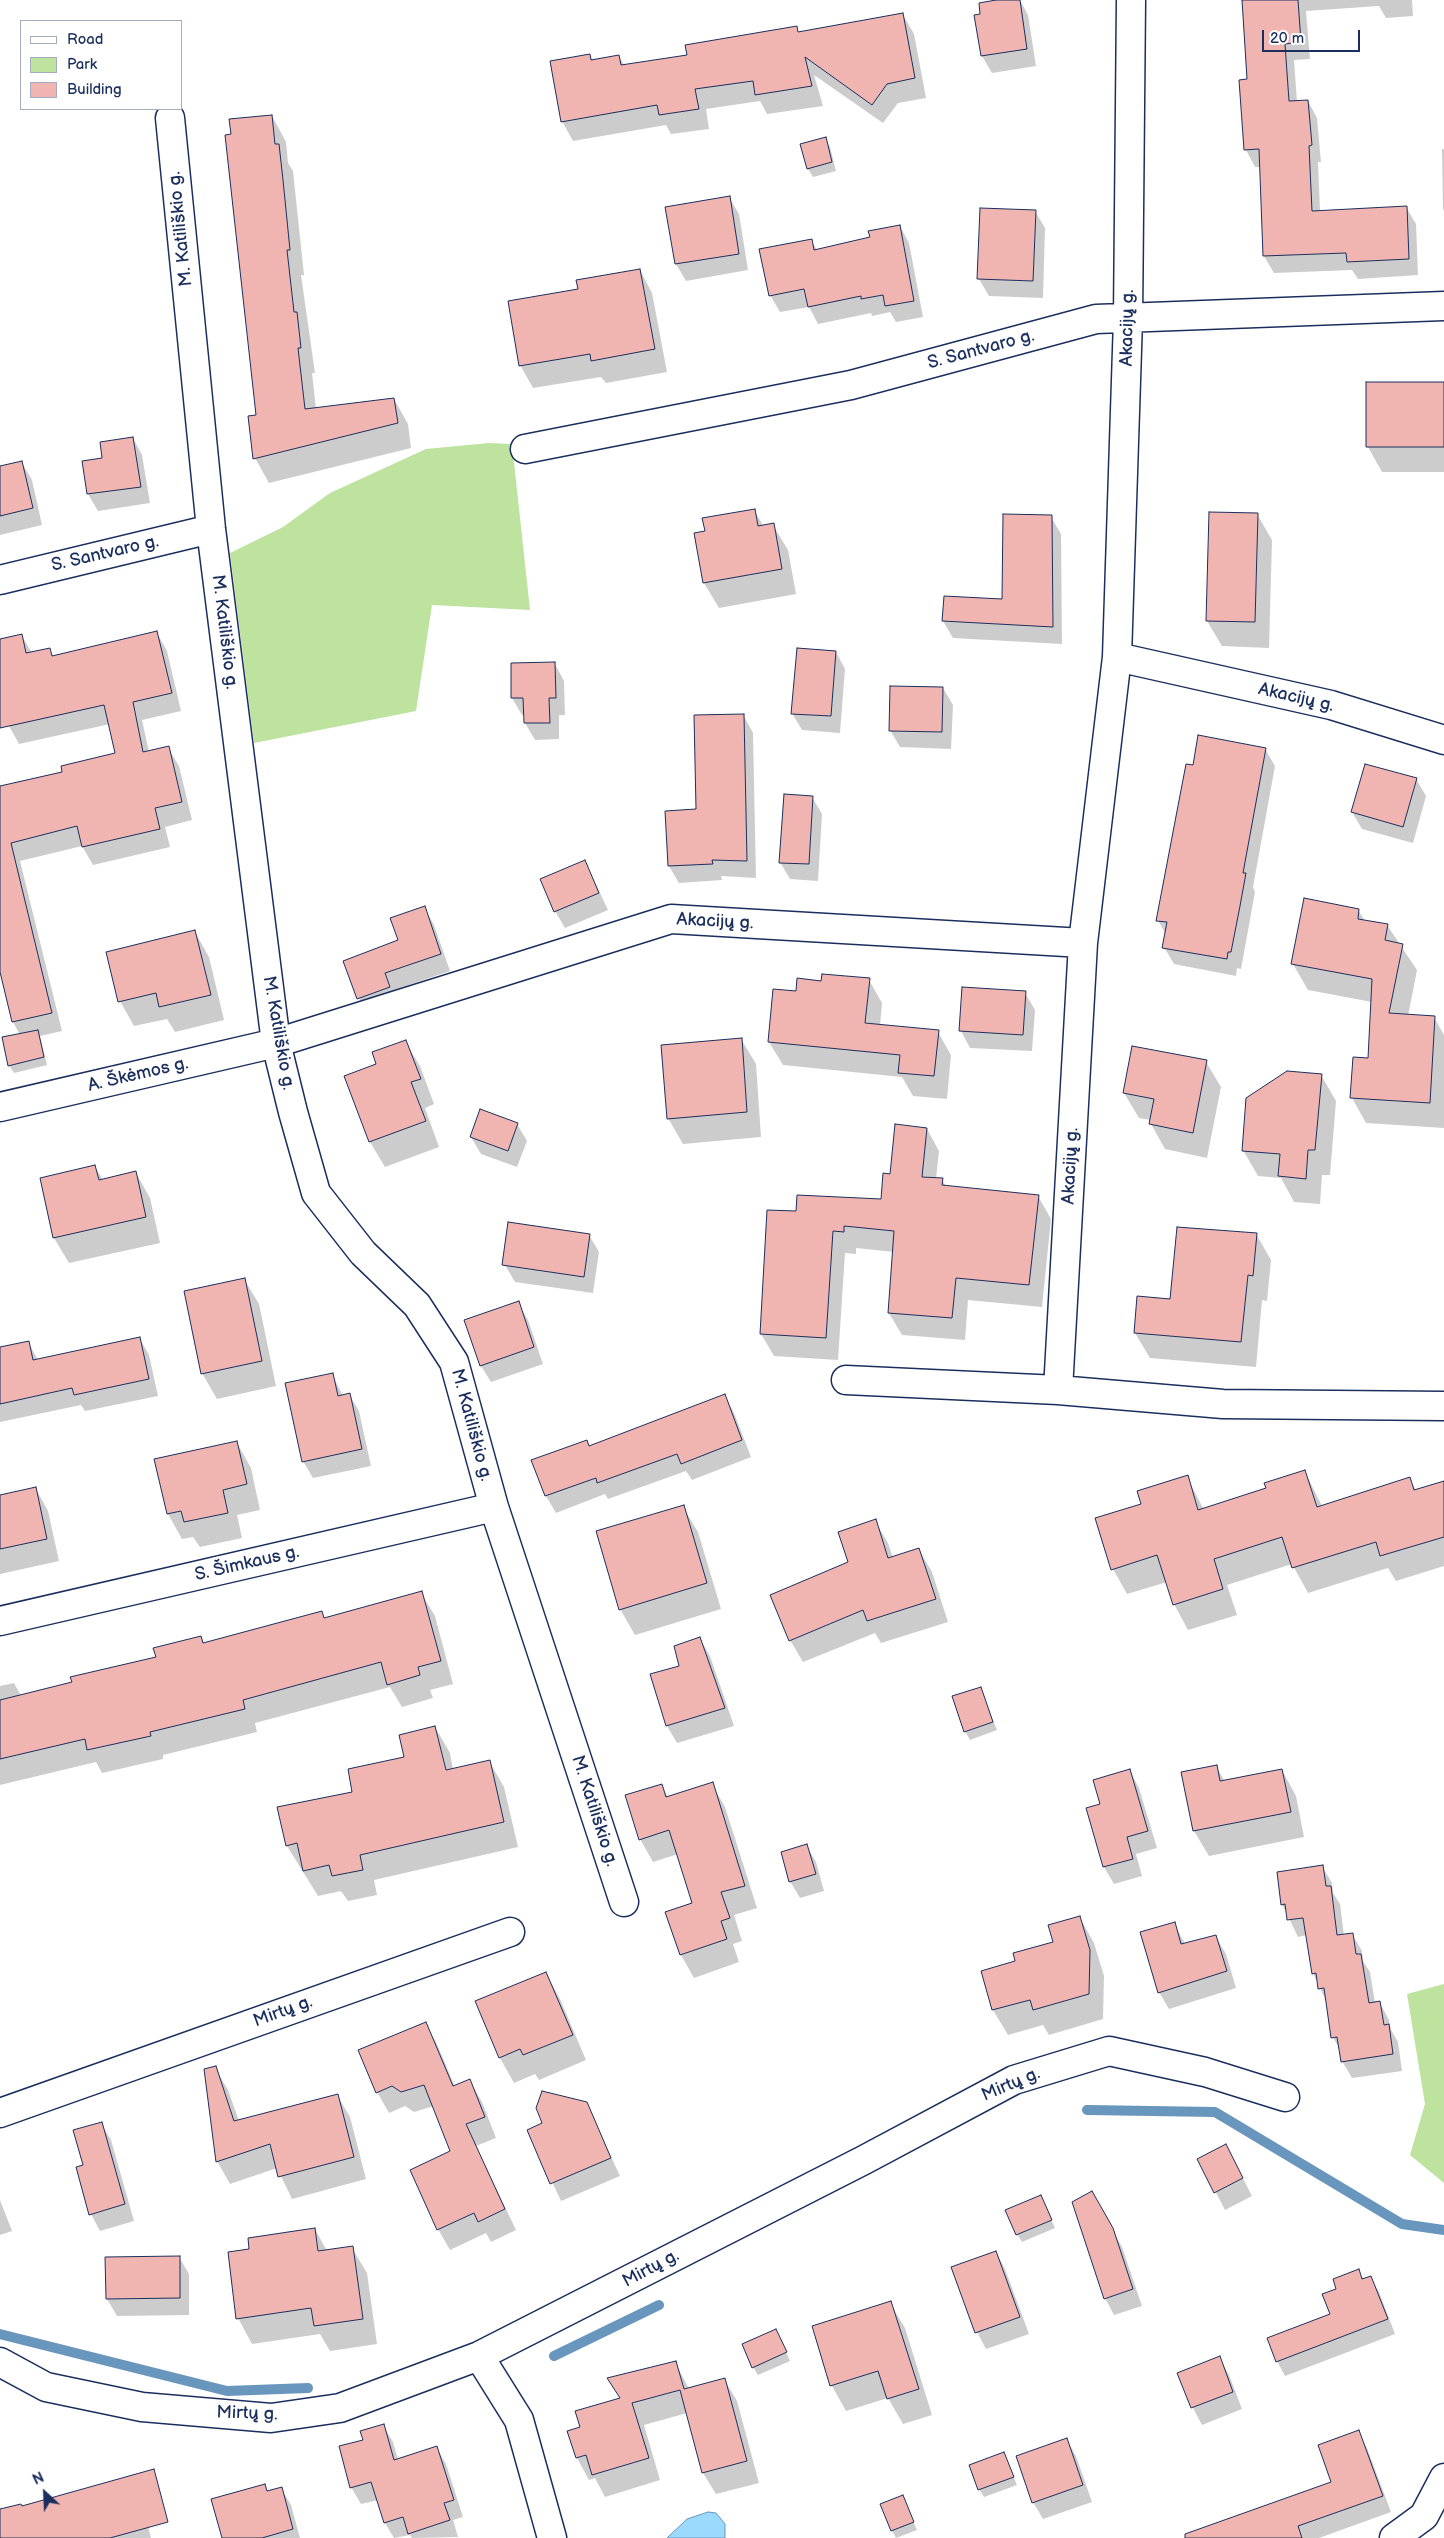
<!DOCTYPE html>
<meta charset="utf-8">
<style>
body{margin:0}
#map{position:relative;width:1444px;height:2538px;overflow:hidden;background:#fff;font-family:"Balsamiq Sans",sans-serif}
canvas{display:block}
.legend{position:absolute;left:20px;top:20px;width:162px;height:90px;box-sizing:border-box;background:#fff;border:1px solid #a4acbf;margin:0;padding:6px 9px;list-style:none;font-size:15px;color:#1b2f5e}
.legend li{display:flex;align-items:center;gap:10px;height:25px}
.legend b{width:25px;border:1px solid #a4acbf}
.north{position:absolute;left:20px;top:2468px;width:50px;height:50px;-webkit-text-stroke:4px #fff;paint-order:stroke;rotate:335deg;font-size:14px;font-weight:700;line-height:20px;text-align:center;color:#1b2f5e}
.north::after{content:'';display:block;margin:auto;width:18px;height:22px;background:#1b2f5e;clip-path:polygon(50% 0,100% 100%,50% 72%,0 100%)}
.scale{position:absolute;left:1262px;top:30px;width:98px;height:22px;box-sizing:border-box;border:2px solid #1b2f5e;border-top:0;padding-left:6px;font-size:15px;line-height:18px;white-space:nowrap;color:#1b2f5e;-webkit-text-stroke:4px #fff;paint-order:stroke}
</style>
<div id="map">
<canvas width="1444" height="2538"></canvas>
<ul class="legend">
<li><b style="height:6px;background:#fff"></b>Road</li>
<li><b style="height:14px;background:#bde39e"></b>Park</li>
<li><b style="height:14px;background:#f0b5b0"></b>Building</li>
</ul>
<div class="north">N</div>
<div class="scale">20 m</div>
</div>
<script>
const ctx = document.querySelector('canvas').getContext('2d');
ctx.lineJoin = 'round';
function fillPath(path, color) { ctx.fillStyle = color; ctx.fill(path, 'evenodd'); }
const shape = rows => new Path2D(rows.map(r => 'M' + r).join(''));
function stroke(path, color, width, dash) { ctx.strokeStyle = color; ctx.lineWidth = width; ctx.lineCap = dash ? 'butt' : 'round'; ctx.setLineDash(dash || []); ctx.stroke(path); }
function write(font, color, halo, rows, align = 'center') {
  ctx.font = font + ' "Balsamiq Sans",sans-serif'; ctx.lineWidth = 5; ctx.setLineDash([]); ctx.textBaseline = 'middle'; ctx.strokeStyle = halo; ctx.fillStyle = color; for (const [text, x, y, turn = 0] of rows) {
    ctx.save(); ctx.translate(x, y); ctx.rotate((+turn || 0) * Math.PI / 180); ctx.textAlign = isNaN(turn) ? turn : align; if (halo) ctx.strokeText(text, 0, 0); ctx.fillText(text, 0, 0); ctx.restore();
  }
}
fillPath(shape([
 [489,443,512,444,530,610,432,605,416,711,254,743,230,553,283,527,330,493,426,449],
 [1444,1984,1444,2183,1410,2155,1425,2104,1407,1994]
]), '#bde39e');
const water = shape([
 [708,2512,716,2513,725,2524,725,2538,667,2538,687,2519,708,2512]
]);
fillPath(water, '#9bdafd');
stroke(water, '#6896bd', 1);
fillPath(shape([
 [1004,0,1020,0,1028,15,1036,66,992,73,982,56,982,15],
 [1243,0,1412,0,1413,16,1386,18,1379,6,1306,11,1310,59,1294,60,1297,102,1308,101,1317,118,1321,162,1318,162,1320,212,1406,207,1416,224,1418,275,1358,279,1352,270,1274,273,1264,256,1261,167,1255,167,1246,150,1241,81,1249,80],
 [903,15,914,34,926,98,898,103,883,123,814,75,823,106,767,114,760,101,706,109,709,129,671,134,666,125,573,141,562,121,590,55,593,61,619,56,624,65,688,56,796,28,799,33],
 [272,116,286,142,288,163,293,171,304,275,301,275,315,373,312,373,316,409,394,399,408,424,411,448,269,483,255,458],
 [825,139,830,147,836,171,813,177,808,169,802,145],
 [1442,149,1444,149,1444,211,1443,209],
 [729,197,739,214,748,270,686,281,676,264,666,208],
 [1035,211,1045,228,1043,298,989,296,979,279],
 [900,226,909,243,923,317,896,322,890,312,872,316,871,313,818,324,809,307,780,312,770,295,811,240,817,250,871,238],
 [640,270,652,293,667,372,606,383,601,377,533,388,520,365,579,290],
 [1444,383,1444,472,1382,472,1368,447],
 [133,438,142,455,150,503,98,511,88,494,103,459],
 [22,463,32,480,42,525,0,535,0,468],
 [754,510,764,527,773,525,788,550,796,594,719,608,704,583,695,534,706,532],
 [1257,514,1272,540,1269,648,1222,646,1207,621],
 [1051,517,1061,534,1062,644,953,638,943,621,1003,601],
 [157,633,167,651,181,711,142,720,149,752,168,748,179,766,192,820,165,827,170,847,93,865,82,846,20,861,62,1031,40,1036,47,1065,14,1073,9,1065,20,1035,13,1022,0,970,0,788,64,772,117,754,110,724,19,744,9,726,0,686,0,640,22,636,32,653,49,649,54,657],
 [836,652,845,669,840,733,802,730,792,713],
 [512,664,555,664,564,681,565,715,559,715,559,739,535,740,525,723,525,715,522,715,512,698],
 [943,688,953,705,951,749,900,747,890,730],
 [744,716,753,733,756,878,721,876,722,880,679,883,669,866],
 [1265,749,1275,766,1253,887,1255,892,1241,969,1237,968,1236,976,1174,964,1164,947,1166,935,1158,920,1194,767],
 [1416,779,1426,796,1413,843,1362,829,1352,812],
 [812,797,822,814,818,881,790,879,780,862],
 [585,861,608,910,565,928,555,911],
 [424,908,434,925,450,971,394,990,399,1004,368,1015,359,998],
 [1358,910,1365,921,1387,925,1417,970,1408,1016,1434,1017,1444,1035,1444,1128,1366,1123,1352,1098,1369,1059,1372,1002,1308,990,1293,964],
 [195,932,209,957,224,1020,175,1032,167,1019,134,1026,120,1001],
 [869,980,882,1003,880,1026,938,1032,951,1055,947,1099,913,1096,902,1077,783,1065,769,1042,797,993,822,982],
 [1025,993,1035,1010,1032,1051,970,1048,961,1031],
 [741,1039,756,1064,761,1137,683,1144,668,1118],
 [405,1041,420,1066,434,1104,425,1108,439,1147,385,1167,370,1142,378,1065],
 [1206,1062,1221,1087,1207,1158,1165,1149,1151,1124,1151,1120,1139,1118,1124,1093],
 [1321,1075,1336,1101,1330,1175,1322,1175,1320,1204,1294,1202,1281,1178,1258,1176,1243,1150],
 [517,1124,527,1141,517,1167,481,1154,471,1137],
 [927,1129,939,1151,936,1179,942,1180,946,1186,1038,1196,1051,1219,1042,1307,968,1300,965,1340,902,1335,889,1313,894,1252,856,1248,856,1254,845,1253,838,1360,774,1356,761,1334,797,1212,882,1201,891,1175],
 [95,1167,103,1180,136,1173,150,1198,160,1243,69,1263,54,1238],
 [1256,1234,1271,1260,1267,1301,1262,1300,1256,1367,1150,1358,1135,1333,1171,1301],
 [589,1235,599,1252,593,1293,515,1282,505,1265],
 [244,1279,259,1304,276,1386,217,1399,202,1373],
 [518,1303,528,1320,543,1364,491,1382,481,1366],
 [140,1339,149,1355,158,1396,85,1411,81,1405,0,1422,0,1348,28,1342,38,1360],
 [332,1374,343,1396,349,1394,359,1411,371,1466,313,1478,303,1461],
 [725,1396,734,1413,751,1457,692,1480,686,1471,608,1499,605,1494,556,1513,546,1496,533,1461,589,1447],
 [237,1443,251,1468,260,1510,237,1515,242,1538,200,1547,193,1537,182,1539,168,1514],
 [1305,1472,1322,1506,1409,1478,1416,1490,1444,1482,1444,1566,1396,1581,1388,1568,1308,1593,1292,1564,1227,1585,1237,1615,1188,1630,1174,1604,1167,1582,1127,1594,1113,1569,1142,1505,1187,1477,1204,1510,1267,1489],
 [36,1489,48,1511,59,1561,0,1574,0,1496],
 [683,1507,698,1532,721,1609,635,1635,620,1609],
 [875,1521,888,1543,893,1558,919,1550,932,1572,948,1622,881,1643,875,1633,803,1662,790,1640,850,1563],
 [421,1593,435,1616,453,1684,430,1690,433,1698,402,1707,390,1687,255,1723,257,1732,163,1755,163,1759,102,1773,96,1762,0,1785,0,1686,14,1683,21,1696,157,1658,201,1637,205,1644,321,1613,325,1619],
 [700,1639,710,1656,734,1726,677,1743,667,1726],
 [980,1688,997,1730,970,1740,965,1731],
 [435,1727,450,1753,453,1770,489,1761,504,1787,518,1847,374,1880,377,1895,348,1901,341,1891,318,1896,287,1846,405,1758],
 [1216,1766,1225,1782,1282,1770,1296,1796,1304,1837,1209,1856,1194,1831,1183,1773],
 [1130,1771,1139,1788,1157,1848,1136,1854,1142,1876,1114,1884,1104,1867,1087,1809,1101,1805],
 [712,1784,725,1807,757,1908,734,1915,742,1941,733,1944,739,1962,694,1978,681,1955,666,1912,693,1903,678,1854,653,1862,640,1839,661,1785,668,1797],
 [806,1845,816,1862,824,1891,800,1898,790,1881],
 [1322,1866,1332,1883,1333,1893,1340,1904,1344,1936,1352,1934,1362,1951,1363,1961,1370,1972,1375,2003,1380,2003,1389,2020,1391,2030,1398,2042,1402,2071,1352,2078,1342,2061,1340,2050,1333,2037,1327,2003,1313,1973,1307,1935,1298,1937,1282,1904],
 [1080,1918,1094,1943,1104,1976,1103,2019,1049,2035,1043,2025,1008,2035,993,2010,982,1972,1017,1962,1054,1943],
 [1174,1923,1185,1944,1216,1937,1226,1954,1236,1988,1169,2009,1159,1992],
 [546,1973,560,1999,586,2060,539,2080,535,2074,514,2083,500,2058,476,2002],
 [425,2024,437,2044,455,2087,470,2081,482,2102,496,2138,476,2146,516,2230,491,2242,486,2233,450,2250,438,2229,452,2152,434,2106,414,2112,405,2106,389,2113,377,2092],
 [215,2068,228,2090,239,2121,337,2095,350,2117,366,2179,292,2199,277,2168,230,2184,217,2161],
 [586,2103,620,2176,561,2201,528,2130],
 [101,2123,111,2140,134,2221,100,2231,91,2214,84,2166],
 [1199,2160,1235,2163,1252,2196,1225,2210],
 [1091,2193,1122,2247,1142,2306,1114,2315,1105,2298],
 [1041,2197,1055,2228,1022,2242,1017,2234],
 [0,2200,12,2231,0,2235],
 [315,2229,327,2251,352,2248,367,2273,377,2344,330,2351,320,2334,252,2344,238,2318],
 [996,2252,1005,2269,1029,2334,986,2349,977,2332],
 [179,2257,189,2274,189,2315,117,2316,107,2299],
 [1358,2270,1364,2280,1370,2277,1379,2292,1395,2334,1285,2376,1277,2361,1332,2315,1338,2289],
 [890,2303,905,2328,932,2415,903,2424,888,2398,846,2411,832,2386,813,2327],
 [780,2339,790,2361,758,2375,753,2367],
 [1219,2358,1229,2375,1242,2409,1202,2425,1193,2408,1179,2374],
 [675,2362,689,2389,724,2379,737,2401,759,2483,716,2494,703,2473,687,2413,644,2425,660,2480,605,2497,595,2478,589,2480,577,2458,569,2431,581,2428],
 [383,2425,393,2442,398,2460,436,2447,446,2464,463,2517,453,2520,458,2537,412,2538,410,2535,394,2538,385,2523,378,2500,361,2504,351,2487],
 [1358,2432,1367,2448,1391,2512,1319,2538,1196,2538,1333,2483],
 [1066,2439,1076,2456,1092,2502,1043,2519,1033,2502],
 [1004,2453,1017,2485,984,2497,979,2489],
 [265,2485,268,2492,281,2488,291,2505,300,2538,224,2538],
 [902,2497,917,2530,896,2538,892,2531],
 [141,2500,151,2538,0,2538,0,2511,22,2507]
]), '#0003');
stroke(shape([
 [1087,2110,1215,2112,1402,2224,1444,2230],
 [0,2334,227,2391,308,2388],
 [554,2356,659,2305]
]), '#6896bd', 10);
const building = shape([
 [996,0,1020,0,1027,49,981,56,974,15,980,14,979,3,996,0],
 [1242,0,1298,0,1301,42,1285,44,1289,101,1308,100,1312,145,1309,146,1312,211,1407,206,1409,259,1347,262,1346,253,1263,256,1259,149,1244,150,1239,80,1247,79,1242,0],
 [903,13,915,78,887,84,872,105,805,57,812,86,755,95,753,81,695,89,699,109,659,115,657,105,561,122,550,61,590,54,591,60,619,55,621,65,687,55,685,45,797,26,798,32,903,13],
 [272,115,275,144,279,144,283,180,290,250,287,250,294,312,297,312,301,348,298,348,305,409,394,398,398,423,253,459,248,416,256,415,225,135,231,134,229,119,272,115],
 [826,137,832,162,807,169,800,144,826,137],
 [730,196,739,254,675,264,665,207,730,196],
 [980,208,1036,210,1033,281,977,279,980,208],
 [900,225,914,301,885,306,883,295,861,299,861,296,808,307,804,289,769,296,759,249,812,239,814,250,870,237,868,231,900,225],
 [640,269,655,349,591,361,590,354,519,366,508,301,578,289,576,280,640,269],
 [1366,382,1444,382,1444,447,1366,447,1366,382],
 [133,437,141,487,87,494,82,461,102,458,100,442,133,437],
 [22,461,33,508,0,516,0,466,22,461],
 [755,509,758,526,774,523,782,569,703,583,694,533,705,531,702,518,755,509],
 [1209,512,1258,513,1255,622,1206,621,1209,512],
 [1003,514,1052,515,1053,627,942,621,944,596,1002,599,1003,514],
 [157,631,172,693,133,702,143,752,169,746,182,802,155,808,160,829,82,847,77,826,11,843,52,1013,12,1022,0,972,0,786,62,772,61,766,115,753,104,705,0,728,0,639,22,634,26,653,50,648,52,656,157,631],
 [797,648,836,651,831,716,791,714,797,648],
 [555,662,556,698,549,698,550,723,524,723,523,698,511,698,511,663,555,662],
 [890,686,943,687,942,732,889,731,890,686],
 [744,714,747,861,712,860,713,864,668,866,665,811,696,809,694,715,744,714],
 [1198,735,1266,748,1243,873,1246,873,1240,906,1231,952,1228,952,1227,959,1162,948,1167,922,1156,921,1186,764,1193,765,1198,735],
 [1365,764,1417,778,1403,827,1351,812,1365,764],
 [784,794,813,796,809,864,779,863,784,794],
 [585,860,599,893,554,912,540,879,585,860],
 [1304,898,1359,909,1358,919,1388,924,1385,940,1403,944,1389,1013,1435,1016,1430,1103,1350,1098,1353,1057,1368,1058,1372,979,1291,964,1304,898],
 [425,906,441,954,385,973,390,987,357,999,343,961,398,940,390,918,425,906],
 [195,930,211,995,159,1007,156,993,118,1002,106,952,195,930],
 [822,974,870,978,865,1023,939,1030,934,1076,898,1073,900,1055,768,1042,773,989,796,991,797,978,821,981,822,974],
 [962,987,1026,991,1023,1035,959,1031,962,987],
 [38,1030,44,1057,8,1066,2,1037,38,1030],
 [742,1038,747,1112,667,1119,661,1045,742,1038],
 [406,1040,421,1079,411,1082,426,1121,369,1142,344,1076,376,1064,372,1052,406,1040],
 [1132,1046,1207,1060,1193,1133,1149,1124,1154,1099,1123,1093,1132,1046],
 [1287,1071,1322,1074,1315,1150,1308,1150,1306,1179,1278,1176,1280,1154,1242,1151,1246,1098,1287,1071],
 [480,1109,518,1123,508,1151,470,1137,480,1109],
 [895,1124,927,1128,922,1177,943,1178,942,1185,1039,1195,1029,1285,956,1278,952,1318,888,1313,894,1231,844,1226,844,1232,833,1231,826,1338,760,1334,767,1210,796,1211,797,1195,881,1199,883,1173,890,1174,895,1124],
 [95,1165,99,1180,136,1171,146,1217,53,1238,40,1178,95,1165],
 [508,1222,590,1234,584,1277,502,1265,508,1222],
 [1177,1227,1257,1233,1253,1276,1248,1275,1241,1342,1134,1333,1137,1296,1170,1299,1177,1227],
 [245,1278,262,1361,201,1374,184,1291,245,1278],
 [519,1301,534,1347,480,1366,464,1320,519,1301],
 [140,1337,149,1379,74,1395,72,1388,0,1404,0,1347,29,1341,33,1360,140,1337],
 [333,1373,338,1396,350,1393,362,1449,302,1462,285,1383,333,1373],
 [725,1394,742,1440,681,1464,677,1454,597,1483,596,1478,545,1496,531,1460,587,1440,589,1446,725,1394],
 [237,1441,247,1484,223,1490,228,1513,184,1522,181,1511,167,1514,154,1459,237,1441],
 [1305,1470,1317,1507,1410,1477,1414,1490,1444,1481,1444,1537,1380,1556,1376,1542,1292,1568,1282,1537,1214,1559,1223,1589,1173,1605,1157,1555,1111,1570,1095,1518,1141,1504,1137,1491,1188,1475,1198,1510,1266,1488,1264,1483,1305,1470],
 [36,1487,47,1539,0,1549,0,1495,36,1487],
 [684,1505,707,1583,619,1610,596,1531,684,1505],
 [876,1519,888,1558,919,1548,936,1599,867,1621,863,1610,789,1641,770,1595,848,1562,838,1532,876,1519],
 [422,1591,441,1661,418,1667,420,1675,387,1685,381,1662,243,1700,245,1709,150,1732,151,1736,87,1750,85,1739,0,1759,0,1700,72,1682,70,1677,156,1657,153,1648,201,1636,203,1643,322,1611,324,1618,422,1591],
 [700,1637,725,1708,666,1726,650,1674,679,1666,674,1646,700,1637],
 [981,1687,993,1722,964,1732,952,1696,981,1687],
 [435,1726,446,1770,490,1760,504,1822,360,1855,363,1870,332,1876,329,1865,303,1871,297,1843,286,1846,277,1807,352,1792,348,1769,404,1757,399,1735,435,1726],
 [1217,1765,1220,1781,1282,1769,1291,1812,1193,1831,1181,1772,1217,1765],
 [1130,1769,1148,1831,1127,1837,1133,1859,1103,1867,1086,1808,1100,1804,1093,1780,1130,1769],
 [713,1782,745,1886,721,1892,730,1918,721,1921,727,1939,680,1955,665,1912,692,1903,669,1830,639,1840,625,1795,662,1784,666,1797,713,1782],
 [807,1844,816,1874,789,1882,781,1852,807,1844],
 [1323,1865,1326,1886,1331,1886,1337,1935,1353,1933,1356,1954,1361,1954,1369,2003,1380,2001,1384,2025,1389,2024,1393,2054,1341,2062,1337,2037,1331,2038,1324,1988,1318,1989,1316,1973,1312,1974,1303,1918,1287,1920,1285,1904,1281,1905,1277,1872,1323,1865],
 [1080,1916,1090,1950,1089,1994,1033,2010,1030,2000,992,2010,981,1971,1015,1961,1013,1953,1053,1942,1048,1925,1080,1916],
 [1175,1922,1181,1944,1216,1935,1227,1971,1158,1993,1140,1932,1175,1922],
 [546,1972,573,2035,523,2055,520,2049,499,2058,475,2001,546,1972],
 [426,2022,453,2086,470,2079,485,2117,466,2124,505,2209,478,2222,474,2213,437,2230,410,2170,450,2151,424,2085,401,2092,392,2086,376,2093,358,2050,426,2022],
 [216,2066,234,2121,338,2094,354,2157,278,2177,270,2144,216,2162,204,2069,216,2066],
 [542,2091,587,2102,611,2158,550,2184,527,2130,542,2123,536,2108,542,2091],
 [102,2122,125,2204,89,2215,76,2167,83,2165,73,2130,102,2122],
 [1226,2144,1243,2178,1214,2193,1197,2159,1226,2144],
 [1092,2191,1113,2228,1133,2289,1104,2299,1072,2202,1092,2191],
 [1041,2195,1052,2220,1016,2235,1005,2210,1041,2195],
 [315,2228,318,2251,353,2246,363,2319,314,2326,311,2308,236,2319,228,2252,249,2249,248,2238,315,2228],
 [996,2251,1020,2317,975,2333,951,2267,996,2251],
 [180,2256,180,2298,106,2299,105,2257,180,2256],
 [1359,2269,1362,2279,1371,2276,1388,2319,1276,2362,1267,2338,1330,2314,1322,2294,1336,2289,1333,2279,1359,2269],
 [891,2301,919,2389,887,2399,878,2371,830,2386,812,2326,891,2301],
 [776,2329,787,2352,752,2368,742,2344,776,2329],
 [1220,2356,1233,2392,1191,2408,1177,2373,1220,2356],
 [676,2361,684,2389,725,2378,747,2461,702,2473,680,2390,632,2403,649,2458,592,2475,586,2455,576,2458,567,2431,580,2427,575,2411,620,2398,607,2378,676,2361],
 [384,2424,394,2460,437,2446,454,2500,444,2503,450,2520,408,2534,403,2517,384,2523,371,2482,350,2488,339,2446,363,2440,360,2431,384,2424],
 [1359,2430,1383,2496,1298,2526,1302,2538,1185,2538,1185,2534,1331,2482,1318,2445,1359,2430],
 [1067,2438,1083,2485,1032,2503,1016,2456,1067,2438],
 [1004,2452,1014,2477,978,2490,969,2465,1004,2452],
 [154,2469,168,2522,110,2538,0,2538,0,2509,21,2504,22,2506,154,2469],
 [265,2484,267,2491,282,2487,293,2529,262,2538,222,2538,211,2499,265,2484],
 [903,2495,914,2522,891,2531,880,2504,903,2495]
]);
fillPath(building, '#f0b5b0');
stroke(building, '#1b2f5e', 1);
const minor = shape([
 [170,118,211,529,276,1043,293,1112,316,1193,363,1253,417,1305,454,1362,494,1507,624,1902],
 [525,449,851,385,1096,319,1444,306],
 [0,580,211,529],
 [1117,657,1331,705,1444,740],
 [0,1107,276,1043,671,919,1083,943],
 [846,1380,1058,1390,1223,1404,1444,1406],
 [1058,1390,1083,943,1117,657,1128,319,1131,0],
 [0,1621,494,1507],
 [0,2113,510,1932],
 [479,2356,519,2420,552,2538],
 [0,2362,46,2387,142,2407,271,2418,340,2408,479,2356,864,2160,1014,2080,1109,2051,1205,2072,1285,2097],
 [1394,2538,1424,2516,1444,2478]
]);
stroke(minor, '#1b2f5e', 31);
stroke(minor, '#fff', 28);
write('18px', '#1b2f5e', '#fff', [
 ["M. Katiliškio g.",181,229,-96],
 ["Akacijų g.",1128,328,-89],
 ["S. Santvaro g.",981,350,-15],
 ["S. Santvaro g.",105,554,-13],
 ["M. Katiliškio g.",224,632,83],
 ["Akacijų g.",1296,698,13],
 ["Akacijų g.",715,922,3],
 ["M. Katiliškio g.",278,1033,80],
 ["A. Škėmos g.",138,1075,-13],
 ["Akacijų g.",1071,1166,-87],
 ["M. Katiliškio g.",471,1425,75],
 ["S. Šimkaus g.",247,1564,-13],
 ["M. Katiliškio g.",594,1811,72],
 ["Mirtų g.",283,2012,-20],
 ["Mirtų g.",1011,2085,-23],
 ["Mirtų g.",651,2269,-28],
 ["Mirtų g.",247,2414,2]
]);
</script>
